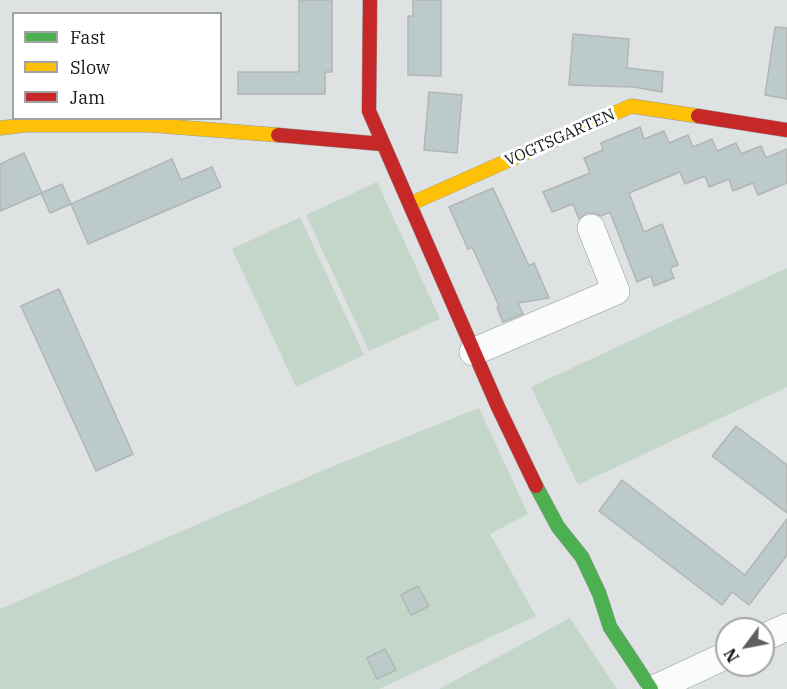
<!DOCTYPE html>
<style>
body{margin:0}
#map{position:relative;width:787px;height:689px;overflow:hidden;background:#dfe2e3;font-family:"IBM Plex Serif",serif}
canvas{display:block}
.legend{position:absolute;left:12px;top:12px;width:210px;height:108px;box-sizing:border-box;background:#fff;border:2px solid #a2a3a3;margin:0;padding:8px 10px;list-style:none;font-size:18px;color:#17191a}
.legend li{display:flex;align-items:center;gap:12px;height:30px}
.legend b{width:30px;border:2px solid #a2a3a3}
.north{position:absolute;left:715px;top:617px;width:60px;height:60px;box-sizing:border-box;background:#fff;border:2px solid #a2a3a3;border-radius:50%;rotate:238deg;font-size:16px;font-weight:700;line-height:24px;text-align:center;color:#17191a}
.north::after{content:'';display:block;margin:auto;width:21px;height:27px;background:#5d5f60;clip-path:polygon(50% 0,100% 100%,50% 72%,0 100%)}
</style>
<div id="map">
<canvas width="787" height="689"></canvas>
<ul class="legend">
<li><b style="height:8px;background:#4caf50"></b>Fast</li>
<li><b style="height:8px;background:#ffc107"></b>Slow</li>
<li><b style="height:8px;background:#c62828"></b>Jam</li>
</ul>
<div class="north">N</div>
</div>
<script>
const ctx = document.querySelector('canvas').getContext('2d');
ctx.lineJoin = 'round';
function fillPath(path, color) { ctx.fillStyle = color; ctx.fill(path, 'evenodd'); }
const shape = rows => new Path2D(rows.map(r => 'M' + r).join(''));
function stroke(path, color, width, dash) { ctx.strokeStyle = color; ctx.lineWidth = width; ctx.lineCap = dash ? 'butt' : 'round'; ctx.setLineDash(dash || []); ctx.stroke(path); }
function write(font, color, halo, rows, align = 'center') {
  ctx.font = font + ' "IBM Plex Serif",serif'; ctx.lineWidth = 6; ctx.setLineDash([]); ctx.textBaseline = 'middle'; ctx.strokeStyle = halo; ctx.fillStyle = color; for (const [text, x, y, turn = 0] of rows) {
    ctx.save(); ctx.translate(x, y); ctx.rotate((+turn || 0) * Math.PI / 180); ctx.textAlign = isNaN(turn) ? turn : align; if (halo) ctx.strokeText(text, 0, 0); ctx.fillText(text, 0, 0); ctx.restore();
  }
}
fillPath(shape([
 [377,182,440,319,369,351,306,215],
 [300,217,364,355,296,387,232,249],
 [787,268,787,387,578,485,531,387],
 [479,408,528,514,490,534,536,616,379,689,0,689,0,609,324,470],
 [570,618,617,689,439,689]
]), '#c4d6c9');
const building = shape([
 [299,0,332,0,332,72,325,72,325,94,238,94,238,72,299,72,299,0],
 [413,0,441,0,441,76,408,75,408,16,413,16,413,0],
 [775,27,787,28,787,99,765,95,775,27],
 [573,34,629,39,627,68,663,72,662,92,634,87,569,85,573,34],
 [429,92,462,95,457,153,424,150,429,92],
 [640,127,644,139,664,131,669,143,688,135,693,147,712,139,717,151,736,143,741,154,761,146,766,158,787,149,787,183,758,195,753,183,733,191,729,179,709,187,705,176,685,184,680,172,629,193,644,232,662,224,678,265,670,268,674,278,654,286,651,276,637,282,610,212,601,216,594,213,586,213,579,219,573,204,552,212,543,192,590,173,584,158,603,150,601,143,640,127],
 [24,153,42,193,0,211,0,164,24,153],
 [172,159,181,180,212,167,221,187,88,244,71,204,172,159],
 [62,184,71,204,50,213,41,193,62,184],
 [493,188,529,266,534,263,549,298,518,303,523,314,503,322,497,308,499,306,472,247,468,249,449,207,493,188],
 [59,289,133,454,96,471,21,306,59,289],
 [736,426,787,465,787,513,712,456,736,426],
 [622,480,745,575,787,519,787,555,749,605,732,592,722,605,599,511,622,480],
 [418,586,429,606,411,615,401,595,418,586],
 [385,649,396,670,377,679,367,658,385,649]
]);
fillPath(building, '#bccbca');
stroke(building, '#b2b5b5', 1.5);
const street = shape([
 [473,352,616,291,591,228],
 [763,638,787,627],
 [654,689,727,655]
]);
const fast = shape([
 [536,486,558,527,582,557,599,593,610,627,651,689]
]);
const slow = shape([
 [0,128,25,125,150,125,278,135],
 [410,204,631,106,698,116]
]);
const jam = shape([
 [370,0,369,111,498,407,536,486],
 [698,116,787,130],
 [278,135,382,144]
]);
stroke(street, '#96999a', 28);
stroke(fast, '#96999a', 15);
stroke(slow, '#96999a', 15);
stroke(jam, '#96999a', 15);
stroke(street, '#fafbfb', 27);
stroke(fast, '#4caf50', 14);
stroke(slow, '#ffc107', 14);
stroke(jam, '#c62828', 14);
write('16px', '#17191a', '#fff', [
 ["VOGTSGARTEN",560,138,-24]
]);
</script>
